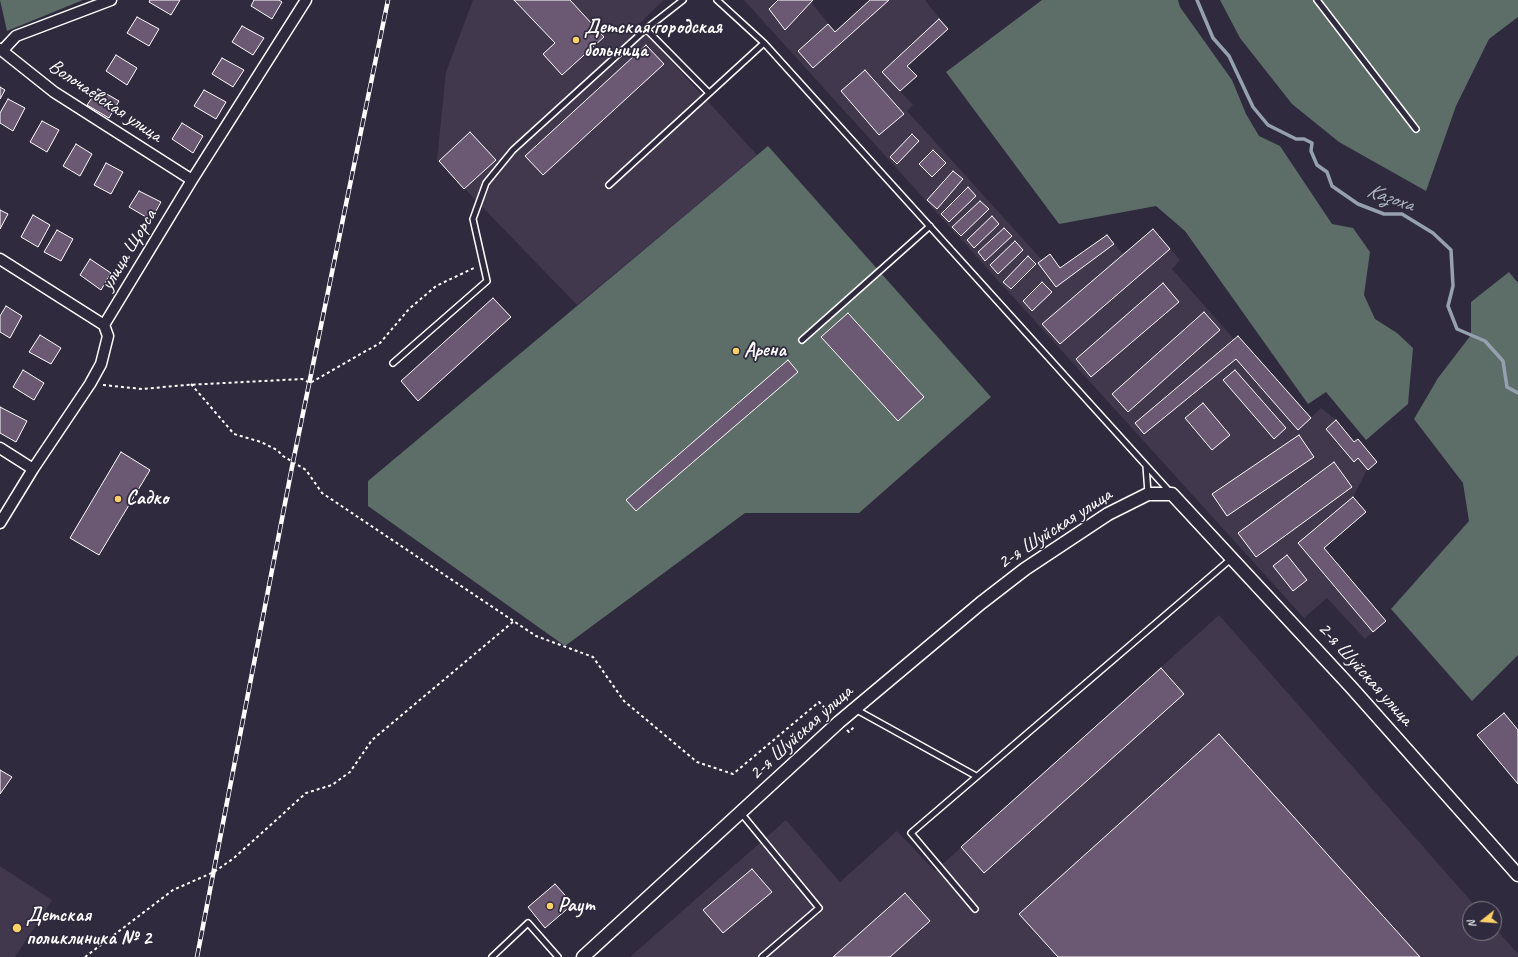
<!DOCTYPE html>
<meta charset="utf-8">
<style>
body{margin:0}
#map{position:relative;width:1518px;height:957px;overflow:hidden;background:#2f2a3d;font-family:Caveat,sans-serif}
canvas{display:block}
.north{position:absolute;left:1462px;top:901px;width:40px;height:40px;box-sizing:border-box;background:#2f2a3d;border:1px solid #827f8b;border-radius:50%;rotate:253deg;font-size:11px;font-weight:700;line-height:16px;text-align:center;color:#fff}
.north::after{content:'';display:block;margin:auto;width:14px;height:18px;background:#ffd166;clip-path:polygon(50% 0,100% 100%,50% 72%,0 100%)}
</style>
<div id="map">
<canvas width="1518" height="957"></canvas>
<div class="north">N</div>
</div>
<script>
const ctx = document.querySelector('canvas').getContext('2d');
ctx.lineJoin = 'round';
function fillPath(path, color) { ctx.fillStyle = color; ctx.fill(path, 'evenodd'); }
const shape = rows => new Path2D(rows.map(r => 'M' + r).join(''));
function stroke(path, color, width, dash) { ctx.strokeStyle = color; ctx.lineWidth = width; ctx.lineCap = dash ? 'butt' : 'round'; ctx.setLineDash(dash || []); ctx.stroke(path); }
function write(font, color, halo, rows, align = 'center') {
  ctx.font = font + ' Caveat,sans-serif'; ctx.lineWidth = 3.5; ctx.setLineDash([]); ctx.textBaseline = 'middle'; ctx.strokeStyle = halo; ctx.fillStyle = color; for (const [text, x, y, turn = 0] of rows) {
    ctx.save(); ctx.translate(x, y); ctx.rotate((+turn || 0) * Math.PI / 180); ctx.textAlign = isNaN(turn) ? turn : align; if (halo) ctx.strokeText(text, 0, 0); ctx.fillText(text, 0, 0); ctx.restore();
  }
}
fillPath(shape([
 [473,0,664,0,638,25,757,155,577,305,437,160,446,72],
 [744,0,813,0,811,2,835,32,870,0,925,0,948,29,908,66,917,76,900,91,913,105,907,111,1042,260,1050,254,1061,268,1107,235,1123,254,1153,229,1180,260,1172,269,1234,339,1238,336,1311,417,1321,408,1336,420,1354,442,1358,439,1377,462,1367,470,1353,497,1366,512,1324,548,1386,621,1365,639,1327,598,1304,618],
 [1219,615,1478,909,1470,909,1470,933,1494,933,1494,927,1518,954,1518,957,630,957,786,820,840,882,897,831,935,871],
 [0,866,52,900,15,957,0,957]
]), '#41384d');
fillPath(shape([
 [0,0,83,0,7,31],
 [1042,0,1178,0,1180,7,1232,80,1246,114,1259,136,1280,146,1332,224,1353,228,1370,252,1364,295,1375,319,1397,333,1413,348,1408,404,1366,440,1326,392,1308,404,1185,231,1156,206,1059,224,946,72],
 [1220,0,1518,0,1518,17,1489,39,1456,106,1426,191,1339,142,1292,104,1240,38],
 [768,146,991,397,859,513,745,513,565,646,368,506,368,481],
 [1509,272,1518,283,1518,655,1472,701,1391,609,1469,521,1463,483,1414,419,1438,378,1471,335,1471,302]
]), '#5c6e67');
stroke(shape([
 [1197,0,1213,38,1229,56,1253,107,1268,125,1296,139,1304,139,1312,143,1311,151,1317,165,1327,172,1332,186,1358,204,1384,214,1402,214,1433,233,1451,250,1453,286,1448,306,1457,329,1485,341,1503,361,1507,387,1518,393]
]), '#95a1af', 3.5);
const building = shape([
 [150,0,180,0,171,15,149,2,150,0],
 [254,0,279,0,282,2,272,19,251,6,254,0],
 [514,0,570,0,604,37,562,75,543,54,555,43,514,0],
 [778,0,813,0,785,30,769,9,778,0],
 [870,0,889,0,813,68,798,51,828,24,835,32,870,0],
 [137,17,159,29,149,46,127,33,137,17],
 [939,19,948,29,907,66,917,76,900,91,882,72,939,19],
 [242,26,264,38,253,55,232,42,242,26],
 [646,45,664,64,543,175,525,156,646,45],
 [116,55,137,68,127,85,106,71,116,55],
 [222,58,244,70,233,87,212,74,222,58],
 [865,70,904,114,879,135,841,91,865,70],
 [0,87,5,90,0,99,0,87],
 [98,89,119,101,109,118,87,105,98,89],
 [204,90,226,102,216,119,194,106,204,90],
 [8,99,25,108,13,131,0,123,0,113,8,99],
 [42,121,59,130,47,152,30,142,42,121],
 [182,123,203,136,193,153,172,139,182,123],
 [470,132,496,160,464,189,439,161,470,132],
 [912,134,919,141,897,164,890,157,912,134],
 [76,144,92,154,80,176,63,166,76,144],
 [933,150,946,163,932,177,919,164,933,150],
 [106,163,123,172,111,194,94,185,106,163],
 [953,171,963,179,937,209,927,200,953,171],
 [968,187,976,196,949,222,941,214,968,187],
 [139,191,161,202,151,220,129,207,139,191],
 [980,201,989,209,961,236,952,227,980,201],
 [0,210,8,214,0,229,0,210],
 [33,215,50,225,38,247,21,237,33,215],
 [992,216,999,224,974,248,967,240,992,216],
 [1004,228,1012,236,985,261,978,252,1004,228],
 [1153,229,1170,249,1060,344,1042,324,1153,229],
 [57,230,73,239,61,261,44,252,57,230],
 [1107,235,1114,244,1056,287,1038,263,1050,254,1060,268,1107,235],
 [1015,241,1023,250,998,274,990,265,1015,241],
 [1028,256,1036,264,1011,289,1003,282,1028,256],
 [90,259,111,273,101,290,80,275,90,259],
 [1042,282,1052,292,1032,311,1023,301,1042,282],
 [1163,283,1179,302,1091,377,1076,359,1163,283],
 [493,298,511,317,418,401,401,381,493,298],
 [6,306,22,316,10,338,0,332,0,316,6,306],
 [1204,312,1220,330,1128,412,1112,394,1204,312],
 [848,313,924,397,898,421,821,337,848,313],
 [40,335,61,348,51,364,29,352,40,335],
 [1238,336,1311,418,1298,430,1236,359,1144,434,1135,423,1238,336],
 [788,360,798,372,636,511,626,500,788,360],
 [23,370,44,383,34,400,13,387,23,370],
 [1235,370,1286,428,1274,439,1223,380,1235,370],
 [1203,403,1230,435,1212,450,1185,418,1203,403],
 [0,407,27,421,16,442,0,433,0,407],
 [1336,420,1354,442,1358,439,1377,462,1368,470,1358,458,1354,462,1326,429,1336,420],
 [1299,435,1314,457,1227,516,1212,494,1299,435],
 [121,452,150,470,99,555,70,538,121,452],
 [1334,462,1352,487,1256,557,1238,533,1334,462],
 [1353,497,1366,512,1324,548,1386,621,1373,632,1298,543,1353,497],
 [1287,555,1307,580,1293,591,1273,566,1287,555],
 [1161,668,1184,694,984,873,961,847,1161,668],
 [1504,713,1518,730,1518,784,1477,735,1504,713],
 [1219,734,1420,957,1058,957,1019,914,1219,734],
 [0,770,12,777,0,794,0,770],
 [752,869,772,892,723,933,703,910,752,869],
 [555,884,573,904,545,928,528,907,555,884],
 [905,893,930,921,890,957,833,957,905,893]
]);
fillPath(building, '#6b5973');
stroke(building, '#fff', 1);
const service = shape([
 [717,0,764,43,1170,492],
 [1317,0,1416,129],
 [646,29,708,92],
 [609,185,764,43],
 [802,340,930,226],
 [393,363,487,281,473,219,486,183,513,150,646,29,683,0],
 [1146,466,1148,493],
 [855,709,976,776],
 [741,813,819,908,762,957],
 [975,909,911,833,1232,558],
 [492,957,528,923,558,957]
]);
const minor = shape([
 [0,49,54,92,192,180],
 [2,51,16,36,111,0],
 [0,259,104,325],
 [0,448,33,469],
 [0,523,33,469,90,384,101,364,108,336,104,325,192,180,306,0]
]);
const tertiary = shape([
 [583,957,839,722,981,603,1025,569,1108,514,1148,494,1172,494,1351,687,1518,875]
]);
stroke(service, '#fff', 8);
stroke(minor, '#fff', 13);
stroke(tertiary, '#fff', 15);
stroke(shape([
 [191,384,234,434,261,442,277,450,283,456,306,470,322,493,536,636,593,657,624,701,697,762,733,774,819,702,831,714],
 [103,385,142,389,186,385,302,379,310,383,380,343,409,309,436,286,476,267],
 [847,730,849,732,854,727],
 [85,957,173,890,214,872,234,858,306,793,332,785,350,772,372,740,514,621]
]), '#fff', 2, [3, 3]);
stroke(service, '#2f2a3d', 5);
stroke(minor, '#2f2a3d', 10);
stroke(tertiary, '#2f2a3d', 12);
const rail = shape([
 [197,957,293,462,388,0]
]);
stroke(rail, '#fff', 4.5);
stroke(rail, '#2f2a3d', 3, [9]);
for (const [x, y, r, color] of [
 [576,40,4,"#ffd166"],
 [736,351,4,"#ffd166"],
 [118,499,4,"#ffd166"],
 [550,906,4,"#ffd166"],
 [17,928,5,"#ffd166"]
]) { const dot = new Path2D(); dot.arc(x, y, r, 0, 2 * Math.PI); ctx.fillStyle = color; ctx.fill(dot); stroke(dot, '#2f2a3d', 1.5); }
write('bold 20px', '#fff', '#2f2a3d', [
 ["Детская городская",584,28],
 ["больница",584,51],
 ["Арена",744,351],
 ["Садко",126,499],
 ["Раут",558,906],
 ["Детская",26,916],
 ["поликлиника № 2",26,939]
], 'left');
write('20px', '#fff', '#2f2a3d', [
 ["Волочаевская улица",105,101,34],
 ["улица Щорса",129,250,-59],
 ["2-я Шуйская улица",1055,529,-33],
 ["2-я Шуйская улица",1365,674,48],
 ["2-я Шуйская улица",801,733,-42]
]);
write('italic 21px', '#afb9c3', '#2f2a3d', [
 ["Казоха",1390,198,19]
]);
</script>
